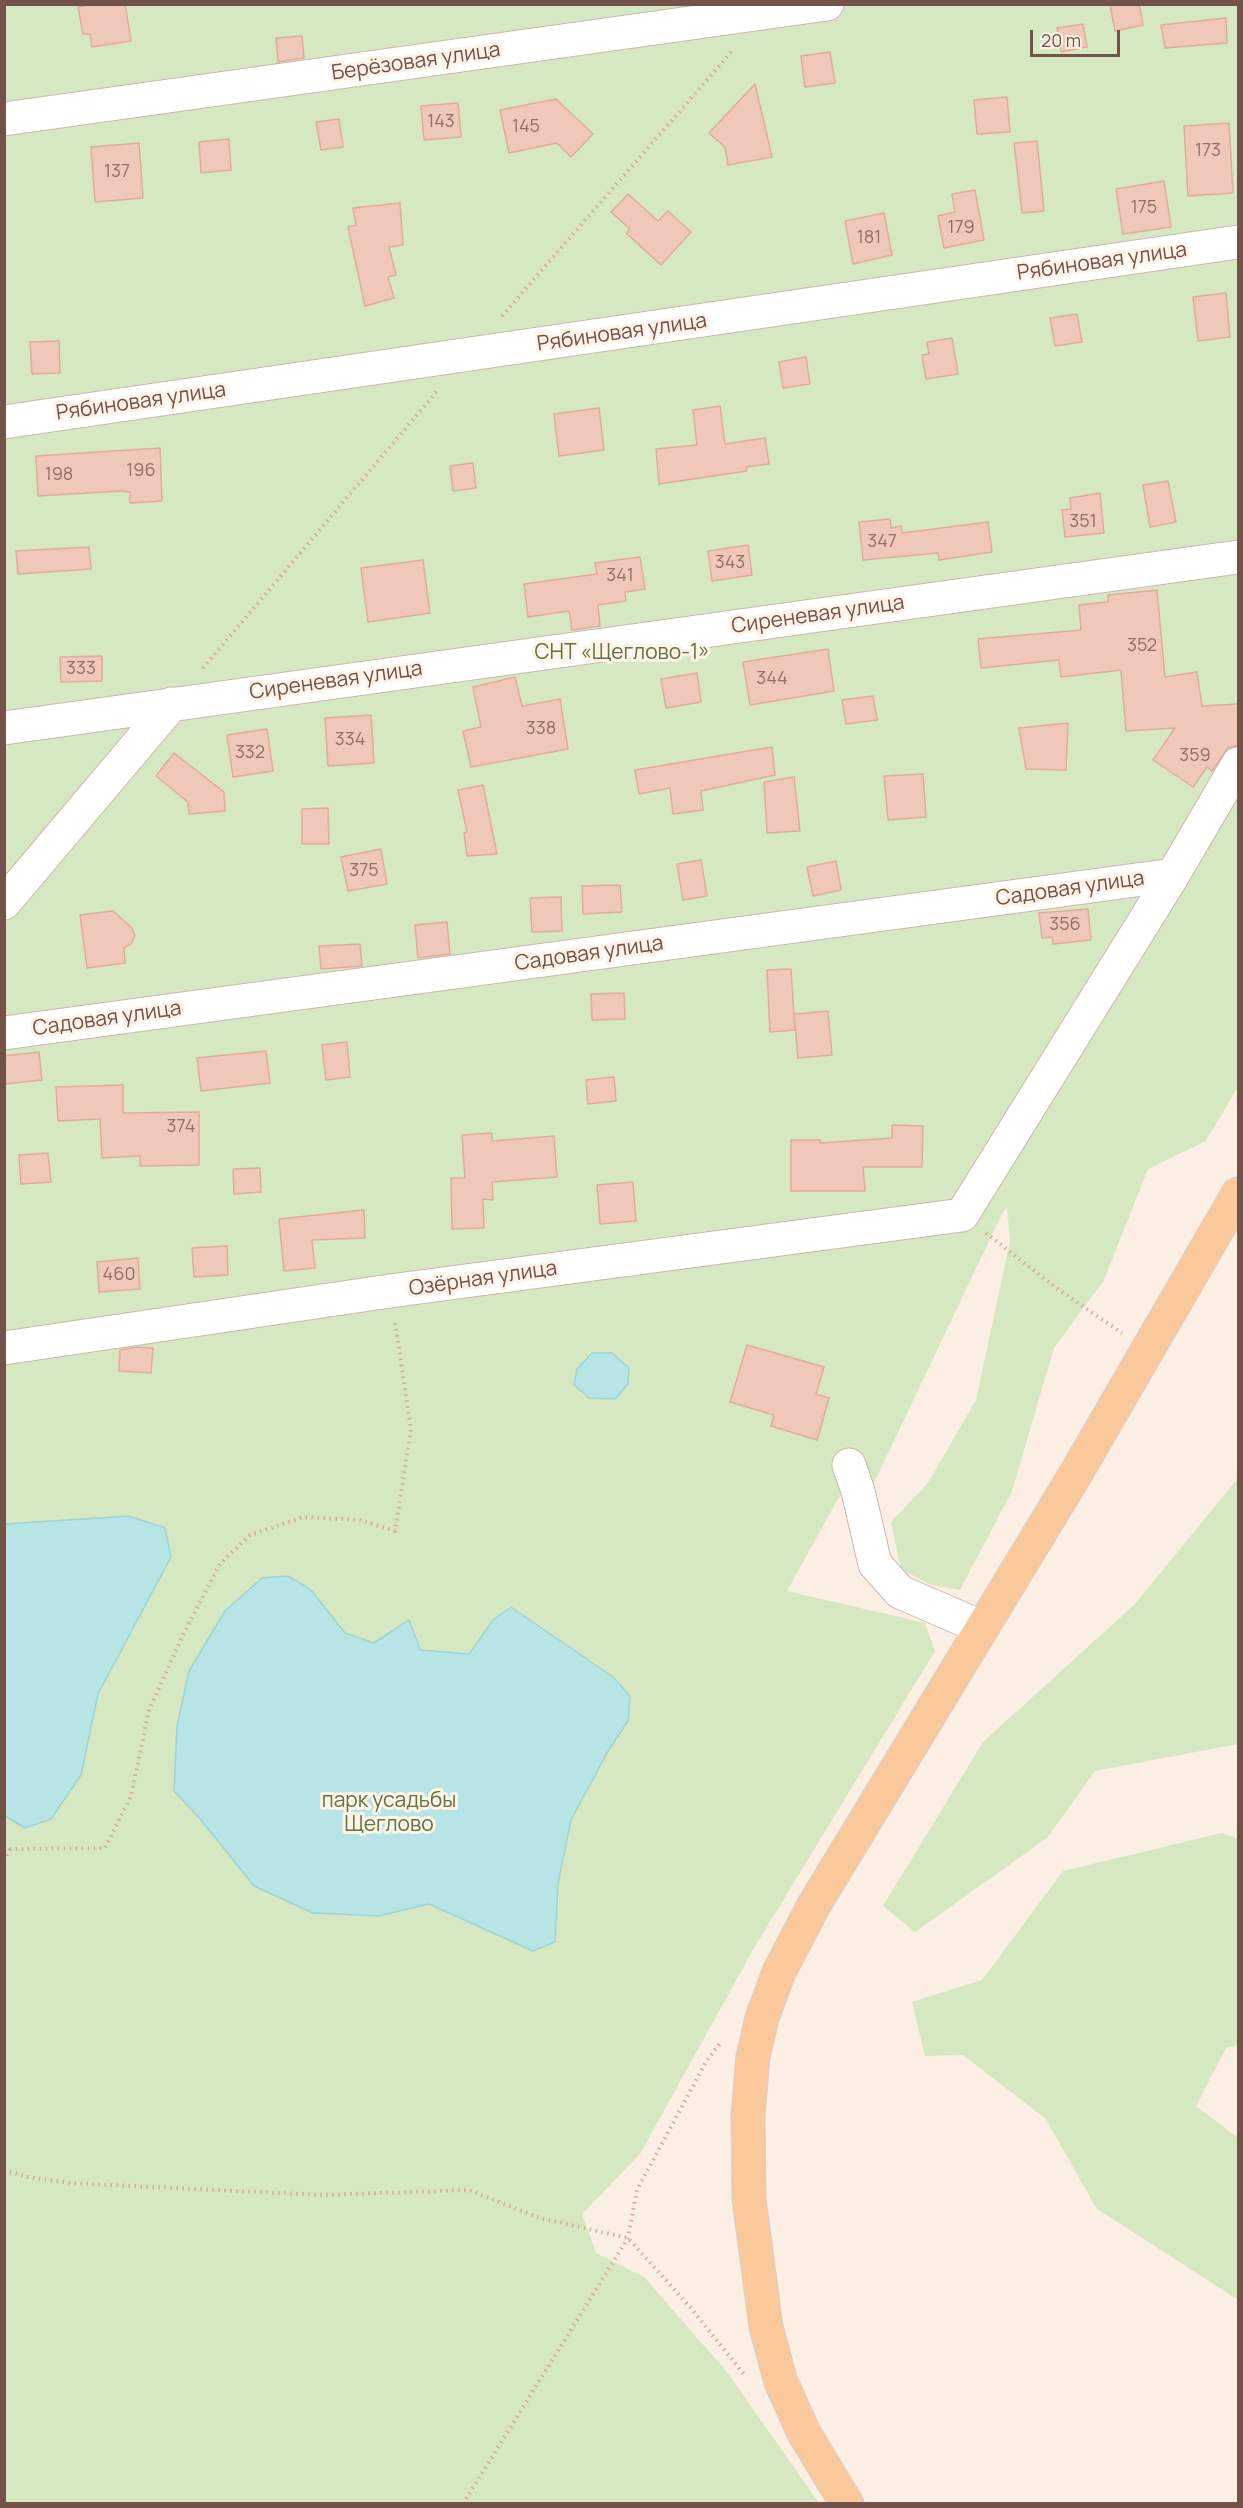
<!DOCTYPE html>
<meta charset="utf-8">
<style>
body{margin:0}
#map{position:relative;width:1243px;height:2508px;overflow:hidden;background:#fbeee2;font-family:Manrope,sans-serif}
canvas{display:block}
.frame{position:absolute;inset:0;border:6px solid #725249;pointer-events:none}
.scale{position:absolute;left:1030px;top:30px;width:90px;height:27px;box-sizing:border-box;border:3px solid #725249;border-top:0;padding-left:8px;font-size:18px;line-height:21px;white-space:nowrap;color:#725249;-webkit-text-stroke:4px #fff2e7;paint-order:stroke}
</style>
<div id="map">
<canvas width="1243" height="2508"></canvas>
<div class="frame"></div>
<div class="scale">20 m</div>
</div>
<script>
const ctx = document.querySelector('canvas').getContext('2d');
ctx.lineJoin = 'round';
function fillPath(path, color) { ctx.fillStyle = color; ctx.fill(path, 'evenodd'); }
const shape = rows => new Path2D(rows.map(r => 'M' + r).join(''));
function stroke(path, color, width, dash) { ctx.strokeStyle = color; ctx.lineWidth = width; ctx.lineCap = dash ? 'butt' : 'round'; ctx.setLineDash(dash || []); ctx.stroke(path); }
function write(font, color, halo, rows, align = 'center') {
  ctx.font = font + ' Manrope,sans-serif'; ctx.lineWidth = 6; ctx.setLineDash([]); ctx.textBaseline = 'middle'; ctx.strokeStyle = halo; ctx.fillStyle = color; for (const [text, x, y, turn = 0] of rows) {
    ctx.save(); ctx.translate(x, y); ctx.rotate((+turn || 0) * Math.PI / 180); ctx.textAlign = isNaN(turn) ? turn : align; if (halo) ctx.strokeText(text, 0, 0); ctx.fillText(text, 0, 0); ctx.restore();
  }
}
fillPath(shape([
 [5,5,1238,5,1238,1087,1206,1141,1148,1169,1104,1280,1054,1348,1012,1491,960,1590,931,1585,901,1569,891,1522,928,1483,976,1400,1010,1241,1007,1207,1002,1214,871,1489,843,1490,787,1591,925,1623,935,1651,754,1948,640,2154,582,2214,596,2253,644,2277,727,2372,819,2503,5,2504],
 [1238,1478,1238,1744,1095,1771,1047,1838,915,1932,883,1906,983,1742,1135,1604],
 [1222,1833,1238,1839,1238,2045,1226,2048,1196,2106,1238,2138,1238,2300,1096,2208,1046,2119,963,2055,925,2056,912,2002,982,1980,1063,1871]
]), '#d6e8c1');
const water = shape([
 [592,1353,612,1353,629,1368,628,1384,615,1399,589,1398,574,1385,577,1369,592,1353],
 [129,1516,165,1528,171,1557,98,1694,81,1775,51,1819,25,1828,5,1816,5,1524,129,1516],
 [288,1576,311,1590,345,1633,374,1643,409,1620,420,1650,469,1654,493,1620,511,1607,613,1677,630,1696,628,1721,607,1753,571,1820,558,1883,555,1942,533,1951,429,1904,378,1916,313,1913,254,1886,201,1820,174,1791,177,1726,189,1671,225,1611,262,1578,288,1576]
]);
fillPath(water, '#b7e4e4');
stroke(water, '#9dd5d6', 1.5);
const building = shape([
 [91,4,125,4,131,41,92,47,90,34,83,34,78,7,91,4],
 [1110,4,1139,4,1143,25,1115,31,1110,4],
 [1226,18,1227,43,1165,48,1161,25,1226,18],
 [1083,24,1087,47,1061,52,1057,28,1083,24],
 [302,36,304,58,278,62,276,38,302,36],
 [830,52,835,83,805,87,801,56,830,52],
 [755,84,772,157,728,165,725,147,709,133,755,84],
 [1007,97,1010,132,977,134,974,100,1007,97],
 [556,99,593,134,571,157,557,143,509,153,500,110,556,99],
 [458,103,461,137,424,140,421,106,458,103],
 [339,119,343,147,321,150,316,122,339,119],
 [1229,123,1233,193,1188,196,1184,126,1229,123],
 [229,139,231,170,201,173,199,142,229,139],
 [1037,141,1044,211,1022,213,1014,143,1037,141],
 [139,143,143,198,95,202,91,147,139,143],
 [1164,181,1171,227,1123,234,1116,189,1164,181],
 [975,190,984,240,944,248,938,216,955,212,952,194,975,190],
 [628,194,658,221,668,211,691,232,661,265,626,233,630,229,611,212,628,194],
 [400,203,403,245,389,247,396,275,388,277,394,298,365,306,348,227,356,225,353,208,400,203],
 [884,213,892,255,853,264,845,221,884,213],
 [1226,293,1230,337,1198,341,1193,297,1226,293],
 [1077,314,1082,342,1055,346,1050,318,1077,314],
 [952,338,958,374,926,379,922,355,929,354,927,342,952,338],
 [59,341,60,373,32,374,30,342,59,341],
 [806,357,810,384,783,388,779,362,806,357],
 [720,406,725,444,765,438,769,464,746,467,747,471,659,484,656,449,697,445,693,410,720,406],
 [599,408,604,450,559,456,554,414,599,408],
 [160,448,162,501,130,503,130,492,121,491,38,496,36,456,160,448],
 [473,463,476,488,453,491,450,466,473,463],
 [1168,481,1176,522,1150,527,1143,485,1168,481],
 [1100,493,1104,533,1065,537,1062,510,1071,509,1070,498,1100,493],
 [890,519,891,528,901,526,902,533,988,522,992,552,939,560,938,553,863,560,859,522,890,519],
 [748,545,752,575,712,581,708,551,748,545],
 [89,547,91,569,18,574,16,551,89,547],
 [640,557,645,589,625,592,626,601,598,605,600,626,572,630,569,611,528,617,524,584,597,574,595,563,640,557],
 [423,560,430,613,368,622,361,568,423,560],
 [1157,590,1165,677,1197,672,1202,706,1239,704,1239,745,1228,748,1212,771,1207,767,1193,787,1153,760,1175,728,1126,731,1121,670,1061,677,1059,660,981,668,978,639,1081,630,1079,605,1108,602,1108,595,1157,590],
 [828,649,834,691,750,705,743,662,828,649],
 [102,656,102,681,61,682,60,657,102,656],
 [697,673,701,702,666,708,661,679,697,673],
 [515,677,522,706,560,699,568,749,471,767,463,731,481,727,473,687,515,677],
 [873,696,877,720,846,724,842,700,873,696],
 [371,715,374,763,328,766,325,718,371,715],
 [1068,723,1066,770,1026,769,1019,728,1068,723],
 [267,729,273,771,233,777,227,735,267,729],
 [772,747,775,775,701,791,703,810,673,814,670,788,639,794,635,770,772,747],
 [174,753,224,792,225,811,189,814,188,802,156,776,174,753],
 [923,774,926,817,888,820,884,776,923,774],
 [794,777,800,831,767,833,764,782,794,777],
 [483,785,497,854,467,856,464,833,467,832,458,790,483,785],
 [328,808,329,844,302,844,302,809,328,808],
 [381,849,387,884,348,891,341,857,381,849],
 [701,860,707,896,683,900,677,864,701,860],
 [836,861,841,890,813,896,807,867,836,861],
 [620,885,622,912,583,914,582,886,620,885],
 [561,897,562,931,532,932,530,898,561,897],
 [1088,909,1091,940,1053,944,1052,937,1042,938,1039,913,1088,909],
 [113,911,132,928,135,936,131,944,124,948,125,963,87,968,80,915,113,911],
 [447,922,450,954,418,958,415,925,447,922],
 [360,944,362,966,321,969,319,946,360,944],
 [791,969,795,1030,770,1032,767,970,791,969],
 [624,993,625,1019,592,1020,591,994,624,993],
 [828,1011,832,1055,798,1058,794,1014,828,1011],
 [347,1042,350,1077,326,1080,322,1045,347,1042],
 [266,1051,270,1083,201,1091,197,1058,266,1051],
 [39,1052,42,1080,4,1084,4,1056,39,1052],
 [614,1077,616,1101,588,1104,586,1080,614,1077],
 [123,1085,123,1113,199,1112,199,1165,140,1166,140,1156,102,1158,100,1119,58,1121,56,1087,123,1085],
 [892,1125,923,1126,922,1167,863,1167,865,1191,791,1191,791,1140,820,1140,820,1143,892,1138,892,1125],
 [492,1133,492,1141,554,1136,557,1177,492,1182,493,1200,483,1199,484,1228,452,1229,451,1178,465,1178,462,1135,492,1133],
 [48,1153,51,1182,21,1184,19,1155,48,1153],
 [260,1168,261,1192,234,1194,233,1169,260,1168],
 [633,1182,636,1221,600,1224,597,1185,633,1182],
 [364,1210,365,1238,312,1240,315,1268,284,1271,279,1219,364,1210],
 [227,1246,228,1275,194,1277,192,1248,227,1246],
 [138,1258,140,1289,99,1292,97,1262,138,1258],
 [747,1345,824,1367,816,1394,829,1398,817,1440,771,1426,774,1415,730,1402,747,1345],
 [137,1347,153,1348,151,1373,119,1371,120,1350,137,1347]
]);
fillPath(building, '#f0c8ba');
stroke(building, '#e2ac9b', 1.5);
const minor = shape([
 [4,119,827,4],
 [4,422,1238,242],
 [4,728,1238,557],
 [4,903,172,704],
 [4,1033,1173,875],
 [4,1348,390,1291,962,1215,1173,875,1238,764],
 [849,1465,858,1491,875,1564,900,1592,981,1627]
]);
const major = shape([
 [847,2504,804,2433,781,2382,766,2327,749,2199,748,2115,753,2057,762,2018,779,1972,814,1905,1075,1475,1238,1194]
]);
stroke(minor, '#ceb6ac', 35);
stroke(major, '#d8cfcc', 35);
stroke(shape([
 [502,316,733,50],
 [203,668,438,390],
 [986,1233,1059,1290,1122,1333],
 [4,1847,10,1849,105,1848,131,1796,149,1710,183,1635,220,1564,250,1535,303,1517,360,1520,395,1531,411,1429,395,1322],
 [4,1861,10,1849],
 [4,2170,27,2177,71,2183,323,2195,469,2190,540,2218,628,2238,690,2307,746,2377],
 [463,2504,628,2238,637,2190,707,2060,722,2041]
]), '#d5ab9d', 4, [1.5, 4.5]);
stroke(minor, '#fff', 33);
stroke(major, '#f9c99b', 33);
write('18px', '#927065', null, [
 ["143",441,122],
 ["145",526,127],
 ["173",1208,151],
 ["137",117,172],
 ["175",1144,208],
 ["179",961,228],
 ["181",869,238],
 ["196",141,471],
 ["198",59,475],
 ["351",1083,522],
 ["347",882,542],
 ["343",730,563],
 ["341",620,576],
 ["352",1142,646],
 ["333",81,669],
 ["344",772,679],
 ["338",541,729],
 ["334",350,740],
 ["332",250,753],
 ["359",1195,756],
 ["375",364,871],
 ["356",1065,925],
 ["374",181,1127],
 ["460",119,1275]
]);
write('21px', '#725249', '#fff2e7', [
 ["Берёзовая улица",416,62,-8],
 ["Рябиновая улица",1102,262,-8],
 ["Рябиновая улица",622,333,-8],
 ["Рябиновая улица",141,402,-8],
 ["Сиреневая улица",818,615,-8],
 ["Сиреневая улица",336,681,-8],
 ["Садовая улица",1070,889,-8],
 ["Садовая улица",589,954,-8],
 ["Садовая улица",107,1019,-8],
 ["Озёрная улица",483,1279,-8]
]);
write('21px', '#597842', '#fff2e7', [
 ["СНТ «Щеглово-1»",622,653],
 ["парк усадьбы",389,1801],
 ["Щеглово",389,1825]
]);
</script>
